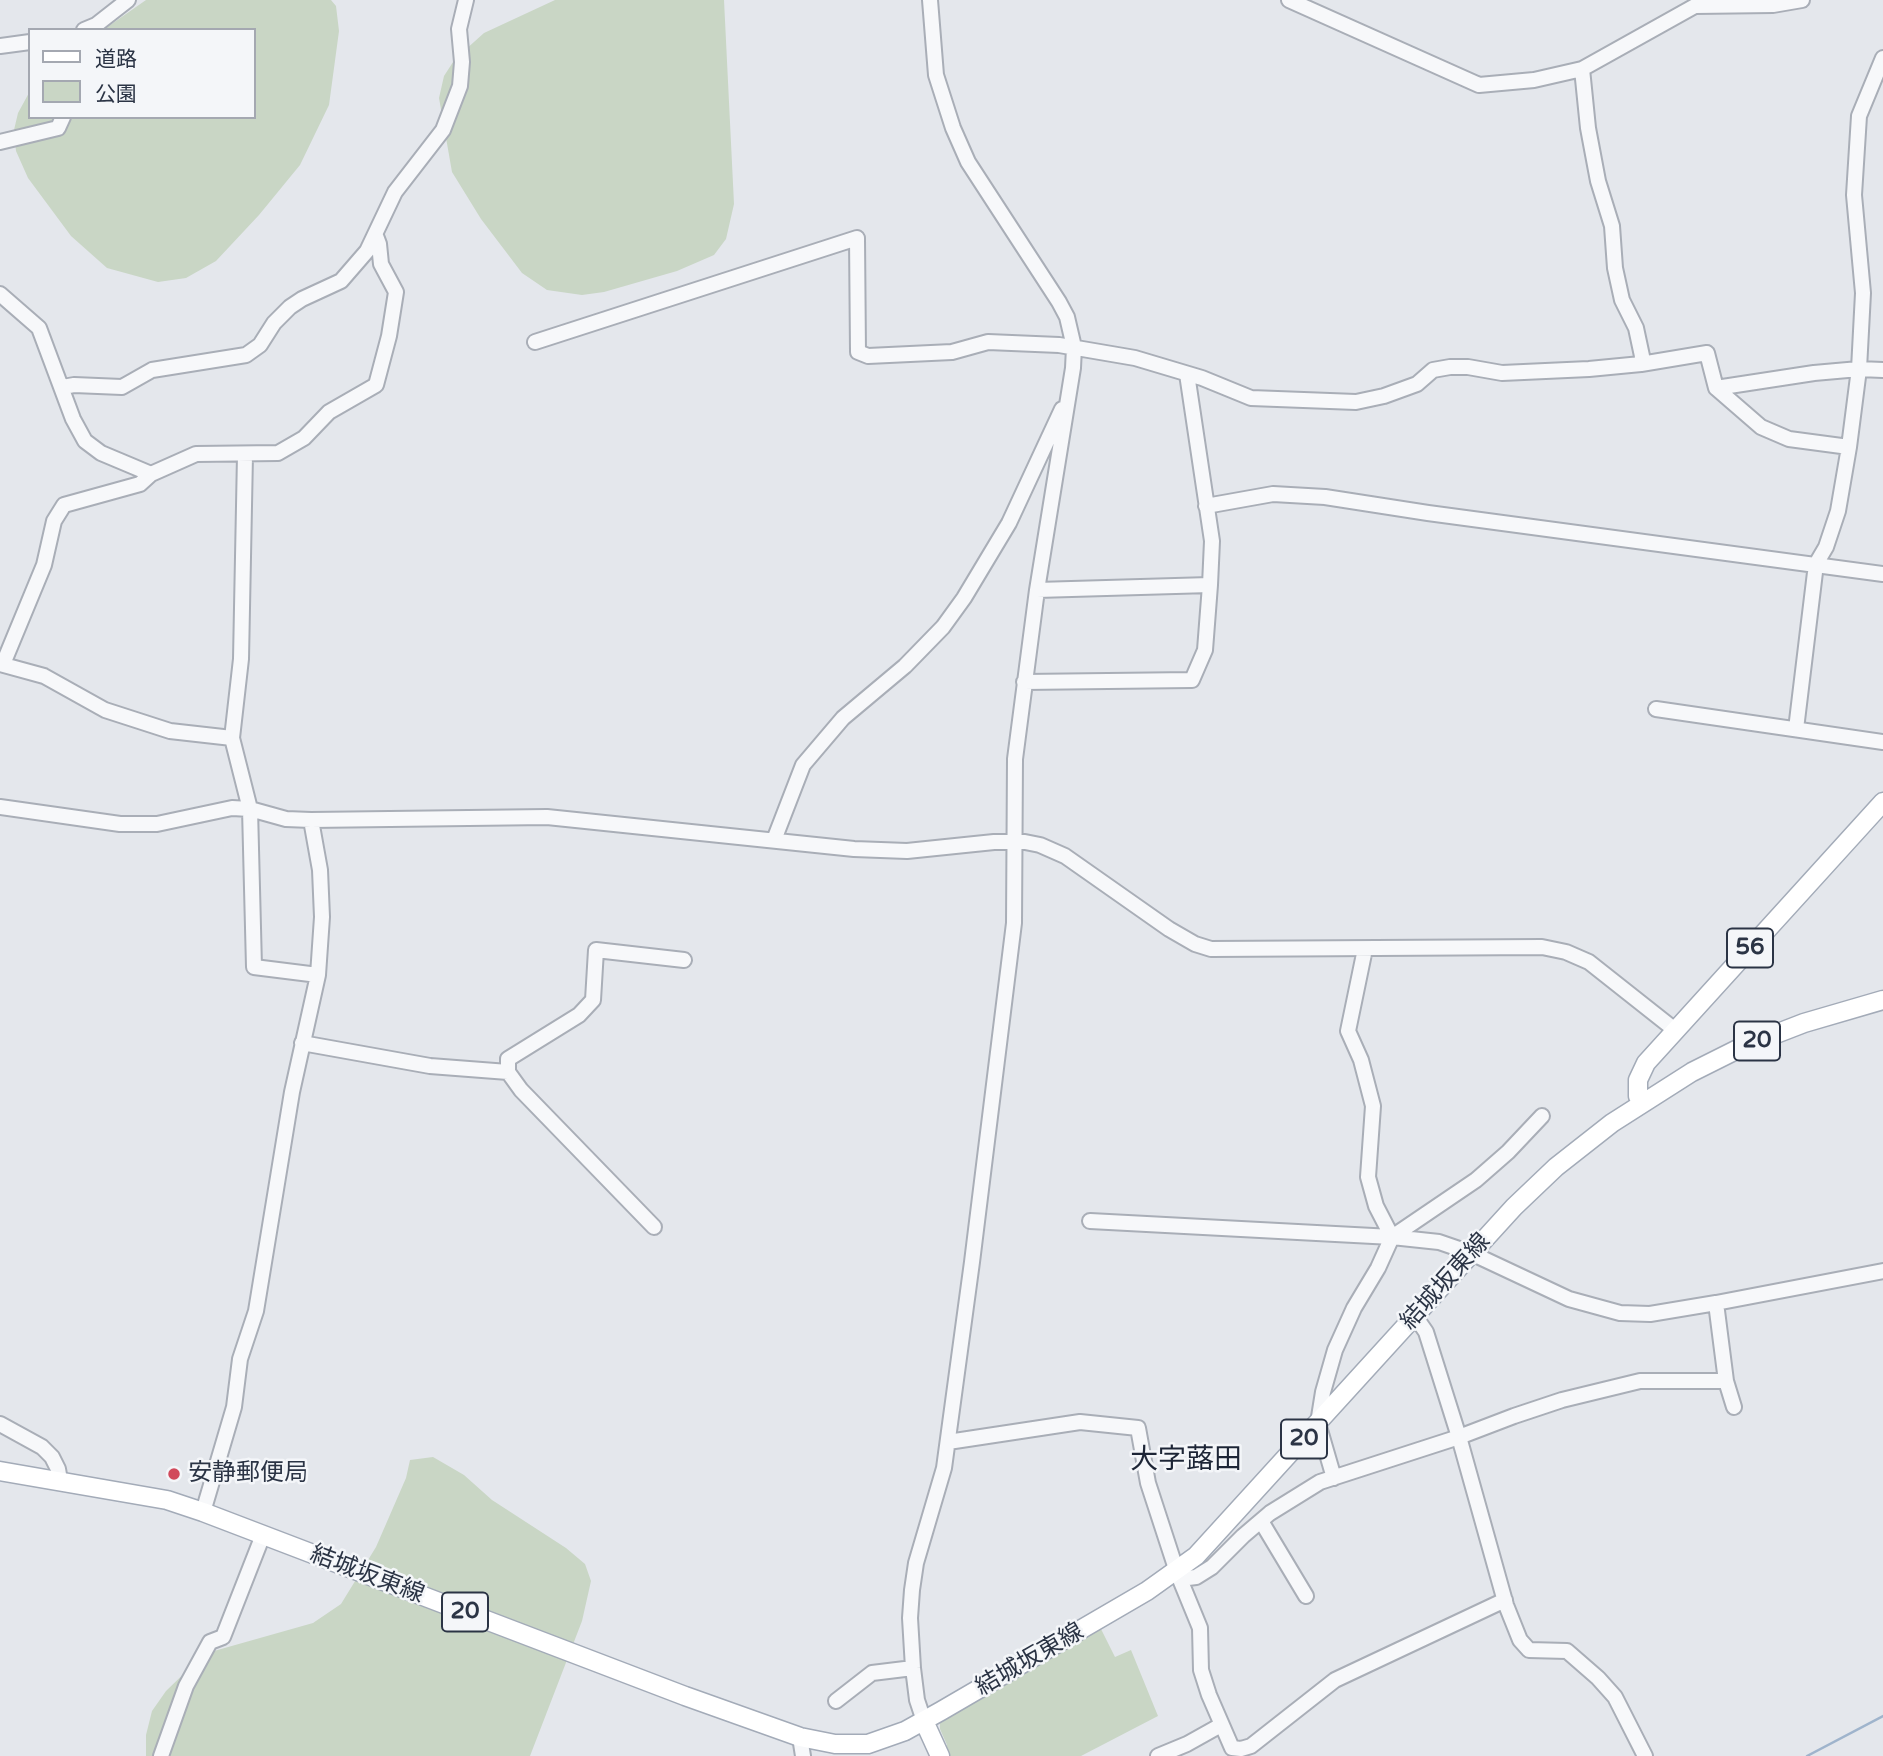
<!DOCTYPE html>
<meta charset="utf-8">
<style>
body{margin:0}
#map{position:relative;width:1883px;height:1756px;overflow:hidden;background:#e4e7ec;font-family:"Varela Round","Noto Sans JP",sans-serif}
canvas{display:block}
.legend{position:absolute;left:28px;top:28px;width:228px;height:91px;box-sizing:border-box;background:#f4f6f9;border:2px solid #a4a8b1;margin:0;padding:9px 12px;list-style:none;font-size:21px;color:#2b3445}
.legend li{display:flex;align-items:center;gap:14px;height:35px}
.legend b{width:35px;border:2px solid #a4a8b1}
</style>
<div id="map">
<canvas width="1883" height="1756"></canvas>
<ul class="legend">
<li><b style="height:9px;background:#fff"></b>道路</li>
<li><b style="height:19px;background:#c9d6c5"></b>公園</li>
</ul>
</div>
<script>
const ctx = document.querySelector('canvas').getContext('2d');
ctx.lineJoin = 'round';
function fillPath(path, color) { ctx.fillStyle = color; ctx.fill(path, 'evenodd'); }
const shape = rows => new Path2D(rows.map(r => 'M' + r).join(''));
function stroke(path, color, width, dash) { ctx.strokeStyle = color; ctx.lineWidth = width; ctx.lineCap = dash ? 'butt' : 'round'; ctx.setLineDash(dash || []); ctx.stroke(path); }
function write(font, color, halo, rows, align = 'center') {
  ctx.font = font + ' "Varela Round","Noto Sans JP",sans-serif'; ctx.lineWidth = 5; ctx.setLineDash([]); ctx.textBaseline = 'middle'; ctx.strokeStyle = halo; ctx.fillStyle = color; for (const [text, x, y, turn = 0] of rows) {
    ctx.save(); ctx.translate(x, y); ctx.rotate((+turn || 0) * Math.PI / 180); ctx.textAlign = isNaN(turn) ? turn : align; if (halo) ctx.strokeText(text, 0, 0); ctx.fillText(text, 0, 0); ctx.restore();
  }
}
fillPath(shape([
 [146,0,331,0,336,6,339,31,329,105,300,165,259,215,216,261,186,278,158,282,107,268,71,236,28,178,16,151,14,130,18,113,30,91,30,117,254,117,254,30,103,30],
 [555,0,724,0,734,204,726,239,714,255,677,271,604,292,582,295,547,290,522,273,481,219,452,172,439,98,444,76,455,59,484,33],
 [433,1457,464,1475,492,1500,566,1548,585,1564,591,1581,582,1621,530,1756,146,1756,146,1735,152,1711,166,1691,201,1657,214,1651,313,1623,341,1604,376,1547,406,1478,410,1460],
 [1101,1629,1115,1657,1131,1650,1158,1716,1081,1756,947,1756,944,1749,947,1745,940,1729,940,1723]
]), '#c9d6c5');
stroke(shape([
 [1807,1756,1883,1716]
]), '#9fb4cc', 2.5);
const minor = shape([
 [1289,0,1479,85,1534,80,1582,69,1695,6,1773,5,1802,0],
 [84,30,96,25,128,0],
 [0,46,30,42],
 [1582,69,1588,128,1598,181,1612,226,1615,268,1622,300,1636,328,1642,356,1641,364],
 [0,142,58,128,63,117],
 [0,294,39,328,73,419,85,441,101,453,151,474],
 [535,342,857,238,858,352,868,356,952,352,988,342,1059,345,1135,358,1202,378,1251,398,1356,402,1384,396,1417,384,1433,370,1450,367,1468,367,1502,373,1589,369,1641,364,1707,353,1716,388,1761,427,1789,439,1849,447],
 [63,387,74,385,122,387,152,370,246,355,260,345,274,323,290,307,302,299,341,281,367,251,395,192,443,130,460,86,462,62,459,29,466,0],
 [1716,388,1814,373,1859,369,1883,370],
 [245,455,241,659,232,738,250,809,254,967,318,975],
 [1206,506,1273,494,1325,497,1428,513,1883,574],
 [1037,590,1210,585,1212,541,1187,374],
 [0,664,44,676,105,710,170,731,232,738],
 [3,664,44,565,54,521,64,505,140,484,151,474,196,454,278,453,304,438,329,412,376,385,389,336,396,292,381,264,379,244,376,236],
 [1024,682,1192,680,1205,650,1210,585],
 [1656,709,1883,742],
 [1796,729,1816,564,1826,547,1838,511,1849,447,1859,369,1863,293,1854,195,1859,116,1883,58],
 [0,807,120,824,157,824,232,808,250,809,286,819,311,820,547,817,854,849,907,851,994,842,1025,842,1040,845,1065,856,1169,929,1195,944,1211,949,1542,947,1566,952,1589,962,1675,1030],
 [774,840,803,765,843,718,905,666,943,627,964,598,1009,523,1062,409],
 [1365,949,1348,1031,1361,1060,1373,1106,1368,1177,1376,1206,1392,1237],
 [302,1043,430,1066,508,1072],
 [1090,1221,1392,1237,1439,1242,1471,1253,1569,1299,1620,1313,1650,1314,1716,1303,1883,1271],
 [654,1227,521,1090,508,1072,508,1059,579,1015,593,1000,596,950,684,960],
 [1716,1303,1726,1381,1734,1407],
 [1415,1316,1426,1332,1459,1437,1506,1605,1520,1640,1529,1650,1567,1651,1598,1678,1615,1697,1645,1756],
 [0,1424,42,1447,52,1457,58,1469,60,1480],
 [948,1442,1080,1422,1138,1428,1148,1483,1177,1572,1200,1628,1201,1670,1209,1695,1232,1748,1241,1749,1251,1746,1335,1680,1505,1600],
 [1334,1478,1318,1423,1323,1392,1335,1350,1354,1308,1378,1268,1392,1237,1476,1180,1508,1152,1542,1116],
 [203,1512,234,1407,240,1359,256,1311,292,1092,318,975,322,917,320,870,311,820],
 [1261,1521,1306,1596],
 [1180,1579,1196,1577,1212,1567,1243,1536,1270,1513,1320,1482,1459,1437,1514,1416,1562,1400,1640,1381,1726,1381],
 [836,1701,872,1673,913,1668],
 [924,1721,917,1700,913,1668,910,1618,912,1590,916,1563,944,1468,972,1262,1014,923,1015,759,1037,590,1073,368,1074,347,1067,317,1059,302,968,162,953,128,936,75,930,0],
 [800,1737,803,1756],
 [161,1756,186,1686,210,1642,223,1637,263,1535],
 [1158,1756,1187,1744,1221,1725]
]);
const major = shape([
 [1641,1103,1638,1096,1638,1080,1646,1063,1883,802],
 [0,1471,167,1500,203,1512,685,1696,800,1737,835,1744,868,1744,905,1731,941,1711,1147,1591,1196,1556,1514,1207,1556,1167,1612,1123,1692,1072,1742,1047,1804,1023,1883,1000],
 [924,1721,940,1756]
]);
stroke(minor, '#a9aeb7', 18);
stroke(major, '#a3abb8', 21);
stroke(minor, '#f7f8fa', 14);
stroke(major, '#fff', 18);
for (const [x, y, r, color] of [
 [174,1474,7,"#d1495b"]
]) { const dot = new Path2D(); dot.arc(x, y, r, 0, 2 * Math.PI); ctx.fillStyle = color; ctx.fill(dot); stroke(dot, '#f4f6f9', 2.5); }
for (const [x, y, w] of [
 [1750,948,46],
 [1757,1041,46],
 [1304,1439,46],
 [465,1612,46]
]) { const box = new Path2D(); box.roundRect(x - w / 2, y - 19.5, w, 39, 5); ctx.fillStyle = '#f4f6f9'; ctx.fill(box); stroke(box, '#2b3445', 2); }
write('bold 23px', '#2b3445', null, [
 ["56",1750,948],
 ["20",1757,1041],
 ["20",1304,1439],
 ["20",465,1612]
]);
write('24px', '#2b3445', '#f4f6f9', [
 ["結城坂東線",1446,1282,-48],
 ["結城坂東線",367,1575,21],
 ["結城坂東線",1030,1660,-30]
]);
write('24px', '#2b3445', '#f4f6f9', [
 ["安静郵便局",188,1474]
], 'left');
write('28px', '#1d2536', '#f4f6f9', [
 ["大字蕗田",1186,1461]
]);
</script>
